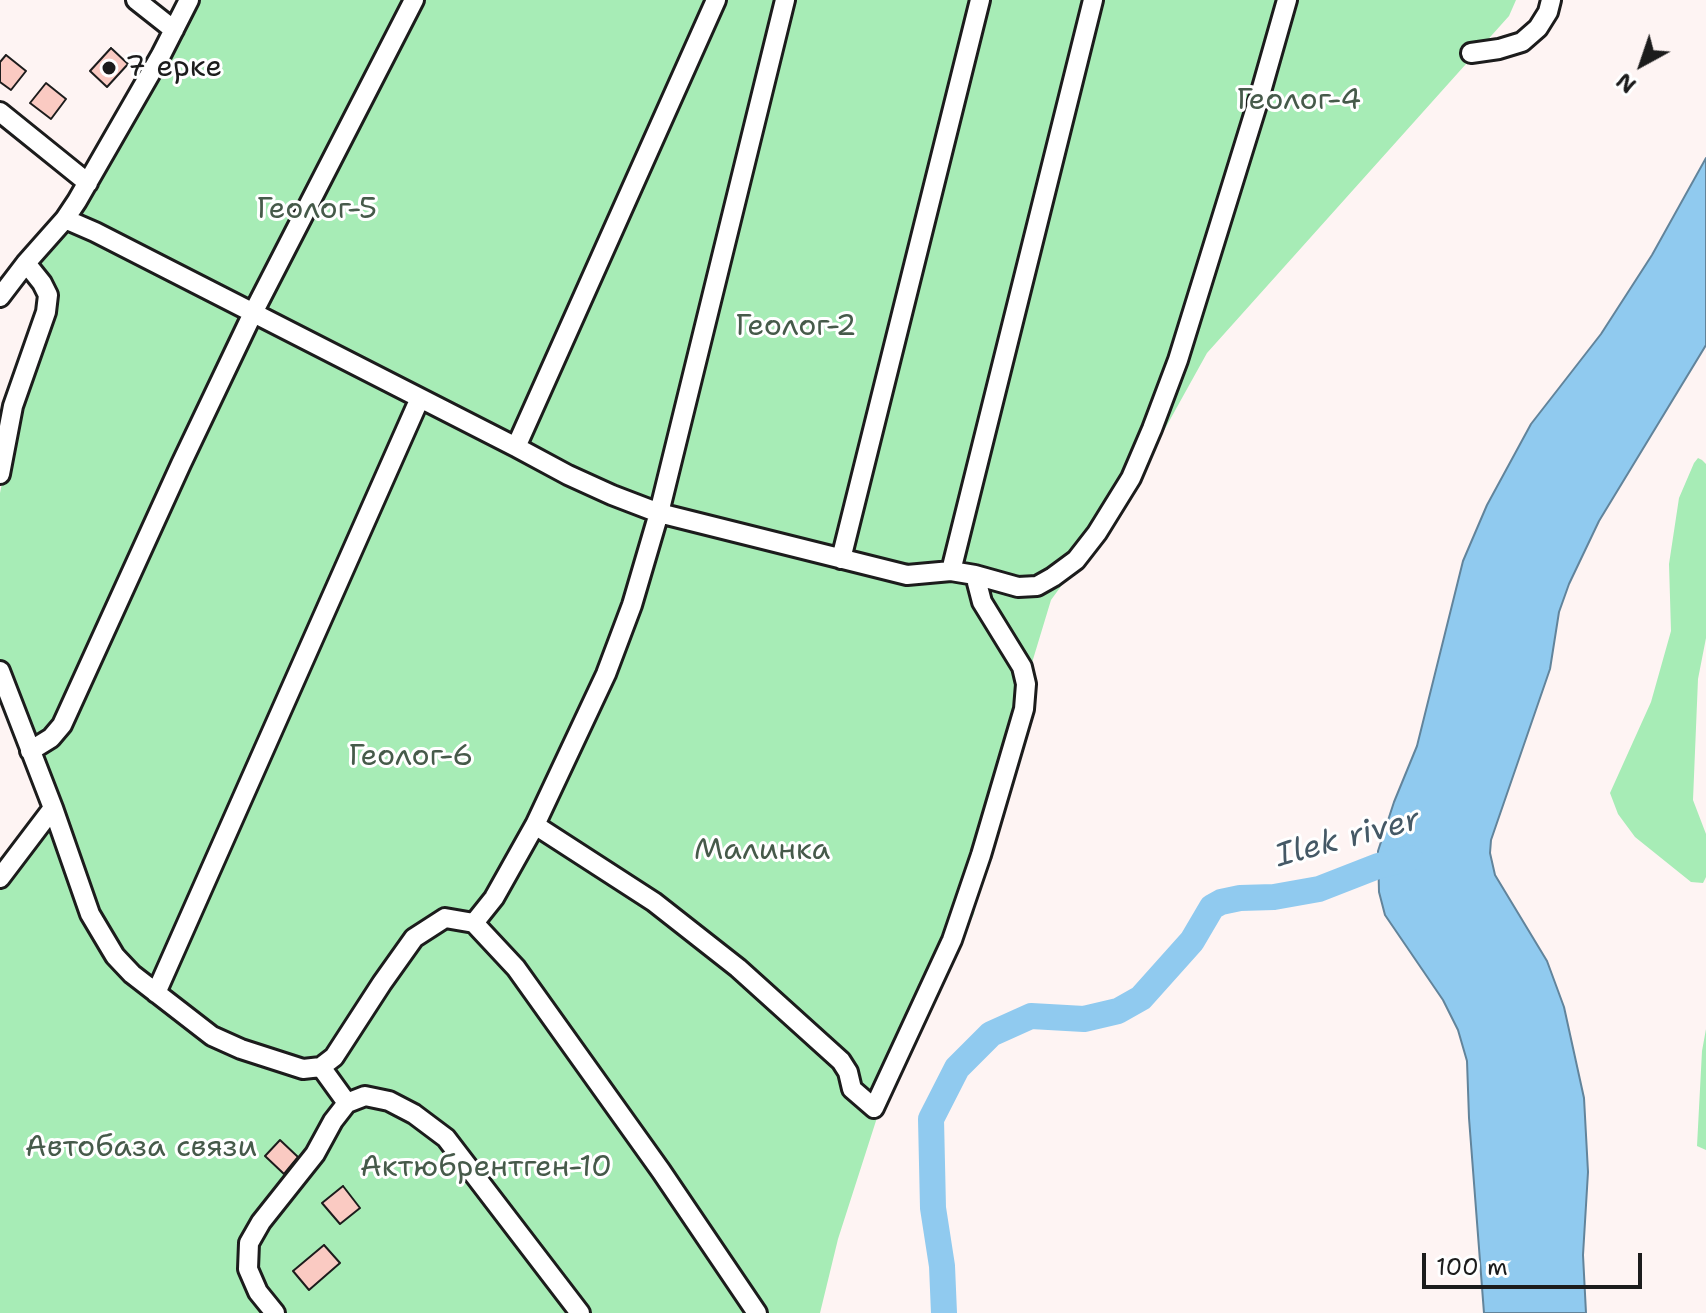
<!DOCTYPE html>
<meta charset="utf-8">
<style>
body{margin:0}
#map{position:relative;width:1706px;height:1313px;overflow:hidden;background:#fef4f3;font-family:"Shantell Sans",sans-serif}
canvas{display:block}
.north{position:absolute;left:1602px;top:24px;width:80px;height:80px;-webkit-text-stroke:6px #fff;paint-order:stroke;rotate:220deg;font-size:22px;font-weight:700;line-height:32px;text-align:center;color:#1c1c1c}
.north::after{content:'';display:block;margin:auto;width:28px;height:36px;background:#1c1c1c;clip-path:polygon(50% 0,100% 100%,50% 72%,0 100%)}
.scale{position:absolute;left:1422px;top:1253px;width:220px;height:36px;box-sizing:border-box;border:4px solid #1c1c1c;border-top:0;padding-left:10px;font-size:24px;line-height:28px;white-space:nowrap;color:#1c1c1c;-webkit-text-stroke:6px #fff;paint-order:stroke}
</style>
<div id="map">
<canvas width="1706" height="1313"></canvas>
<div class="north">N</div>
<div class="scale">100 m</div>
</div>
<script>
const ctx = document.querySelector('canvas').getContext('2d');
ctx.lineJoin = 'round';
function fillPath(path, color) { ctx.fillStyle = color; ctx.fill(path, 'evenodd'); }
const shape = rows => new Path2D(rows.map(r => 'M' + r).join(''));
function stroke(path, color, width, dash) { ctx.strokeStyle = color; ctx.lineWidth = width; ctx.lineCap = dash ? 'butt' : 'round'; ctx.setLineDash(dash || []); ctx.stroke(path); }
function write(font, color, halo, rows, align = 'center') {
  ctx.font = font + ' "Shantell Sans",sans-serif'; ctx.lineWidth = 6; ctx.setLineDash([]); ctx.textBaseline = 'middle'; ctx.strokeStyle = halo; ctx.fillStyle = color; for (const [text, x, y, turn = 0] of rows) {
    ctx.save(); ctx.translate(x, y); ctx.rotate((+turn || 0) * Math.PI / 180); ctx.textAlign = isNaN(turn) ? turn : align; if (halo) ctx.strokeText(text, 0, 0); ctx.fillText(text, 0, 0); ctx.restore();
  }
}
fillPath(shape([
 [187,0,1516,0,1509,16,1207,353,1131,490,1051,600,991,798,974,914,883,1099,838,1239,820,1313,0,1313,0,870,53,808,0,674,0,493,15,419,51,308,36,266,41,253],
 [1698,458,1702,460,1706,464,1706,638,1698,679,1693,800,1706,834,1706,877,1703,883,1691,882,1635,837,1618,814,1610,793,1651,702,1671,631,1669,564,1679,498,1694,463],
 [1706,1029,1706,1150,1697,1146,1702,1051]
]), '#a7ecb6');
const water = shape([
 [1706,158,1706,345,1599,521,1569,584,1559,612,1550,669,1491,840,1490,853,1495,875,1547,961,1564,1007,1584,1098,1588,1172,1583,1255,1586,1313,1484,1313,1469,1118,1467,1061,1458,1030,1443,1000,1385,915,1379,892,1378,851,1394,802,1417,746,1463,561,1487,505,1531,424,1601,334,1652,255,1706,158]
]);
fillPath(water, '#90caef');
stroke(water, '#62849b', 2);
stroke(shape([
 [944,1313,942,1266,933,1208,931,1119,957,1068,991,1034,1031,1016,1084,1019,1118,1011,1141,998,1192,941,1212,907,1221,902,1240,898,1274,897,1319,889,1378,866,1410,858]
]), '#90caef', 26);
const building = shape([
 [111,48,128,64,107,87,90,71,111,48],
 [6,55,26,71,11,90,0,82,0,62,6,55],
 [46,83,66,99,51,119,30,103,46,83],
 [280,1140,298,1157,284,1174,265,1156,280,1140],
 [343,1186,360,1208,340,1224,322,1203,343,1186],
 [324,1245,340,1263,309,1290,293,1271,324,1245]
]);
fillPath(building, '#facac2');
stroke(building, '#1c1c1c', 2);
const minor = shape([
 [136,0,174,30],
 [1471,53,1499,49,1522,42,1538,28,1548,12,1551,0],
 [0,112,88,183],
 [65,219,95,232,516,447,568,475,612,495,659,513,907,575,951,571,975,575,982,602,1022,667,1026,684,1024,709,981,855,952,940,874,1108,852,1089,848,1072,841,1061,738,968,654,902,535,825],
 [0,297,26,263,65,219,77,201,161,55,189,0],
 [516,447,716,0],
 [0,474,13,406,46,312,48,295,42,283,26,263],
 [841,559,980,0],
 [951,571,1093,0],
 [975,575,1018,587,1037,586,1053,577,1076,560,1097,533,1131,478,1152,429,1178,360,1260,95,1287,0],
 [0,671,53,808,90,914,115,956,132,974,212,1036,241,1049,303,1069,321,1067,347,1103,365,1096,389,1101,414,1114,446,1138,580,1313],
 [30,751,51,738,62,725,181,464,253,313,414,0],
 [0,878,53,808],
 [474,923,516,968,661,1171,757,1313],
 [156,993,420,398],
 [321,1067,334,1057,382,983,414,938,445,918,474,923,494,898,535,825,606,674,632,605,659,513,785,0],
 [275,1313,258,1292,248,1269,249,1243,261,1222,315,1154,333,1121,347,1103]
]);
stroke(minor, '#1c1c1c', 24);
stroke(minor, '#fff', 18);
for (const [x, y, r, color] of [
 [109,68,8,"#1c1c1c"]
]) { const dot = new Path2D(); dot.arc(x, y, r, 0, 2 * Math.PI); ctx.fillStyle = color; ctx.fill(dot); stroke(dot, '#fff', 3); }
write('30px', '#1c1c1c', '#fff', [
 ["7 ерке",125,68]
], 'left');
write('30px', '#465a4a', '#fff', [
 ["Геолог-4",1299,101],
 ["Геолог-5",317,210],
 ["Геолог-2",796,327],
 ["Геолог-6",411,757],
 ["Малинка",762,851],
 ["Автобаза связи",141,1148],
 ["Актюбрентген-10",486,1168]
]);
write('italic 32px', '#455966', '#fff', [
 ["Ilek river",1348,839,-15]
]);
</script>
